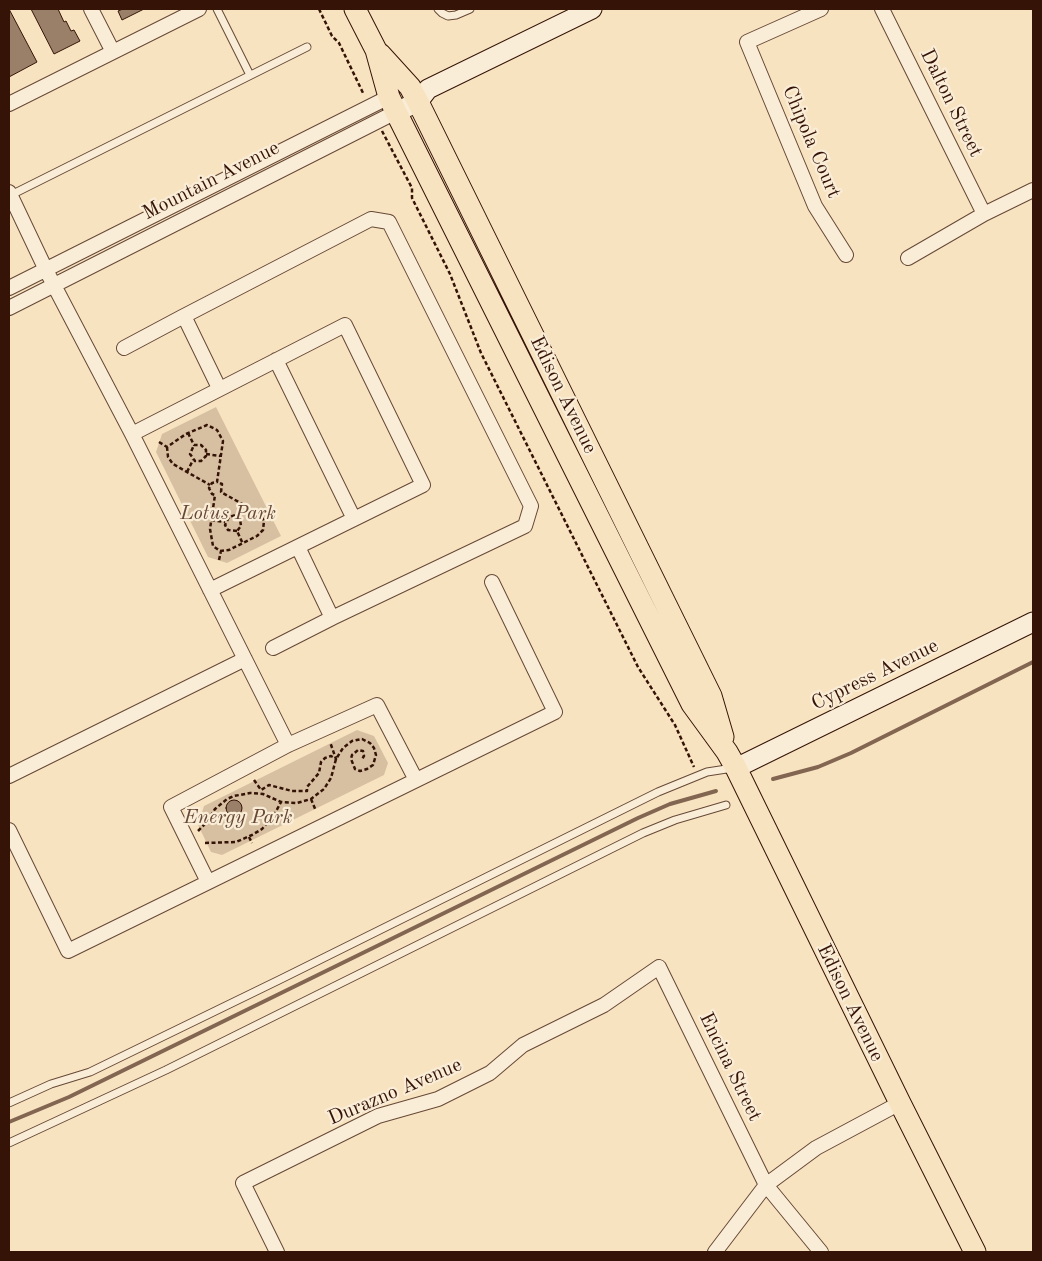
<!DOCTYPE html>
<style>
body{margin:0}
#map{position:relative;width:1042px;height:1261px;overflow:hidden;background:#f8e3c1;font-family:"Old Standard TT",serif}
canvas{display:block}
.frame{position:absolute;inset:0;border:10px solid #351407;pointer-events:none}
</style>
<div id="map">
<canvas width="1042" height="1261"></canvas>
<div class="frame"></div>
</div>
<script>
const ctx = document.querySelector('canvas').getContext('2d');
ctx.lineJoin = 'round';
function fillPath(path, color) { ctx.fillStyle = color; ctx.fill(path, 'evenodd'); }
const shape = rows => new Path2D(rows.map(r => 'M' + r).join(''));
function stroke(path, color, width, dash) { ctx.strokeStyle = color; ctx.lineWidth = width; ctx.lineCap = dash ? 'butt' : 'round'; ctx.setLineDash(dash || []); ctx.stroke(path); }
function write(font, color, halo, rows, align = 'center') {
  ctx.font = font + ' "Old Standard TT",serif'; ctx.lineWidth = 4.5; ctx.setLineDash([]); ctx.textBaseline = 'middle'; ctx.strokeStyle = halo; ctx.fillStyle = color; for (const [text, x, y, turn = 0] of rows) {
    ctx.save(); ctx.translate(x, y); ctx.rotate((+turn || 0) * Math.PI / 180); ctx.textAlign = isNaN(turn) ? turn : align; if (halo) ctx.strokeText(text, 0, 0); ctx.fillText(text, 0, 0); ctx.restore();
  }
}
fillPath(shape([
 [216,407,281,536,227,563,208,557,156,452,162,434],
 [357,730,374,736,388,763,384,775,222,855,211,852,198,825,204,806]
]), '#d7c0a1');
stroke(shape([
 [773,779,818,767,851,753,1033,662],
 [9,1122,69,1097,638,818,670,804,716,791]
]), '#826651', 4);
const building = shape([
 [9,9,37,62,9,77,9,9],
 [31,9,58,9,64,22,66,21,71,31,74,30,80,41,54,54,31,9],
 [123,9,144,9,122,20,118,11,123,9],
 '226 808a8 8 0 1 1 16 0a8 8 0 1 1-16 0Z'
]);
fillPath(building, '#9a8068');
stroke(building, '#351407', 1);
const lane = shape([
 [217,9,250,75],
 [438,9,442,13,448,16,456,15,470,9],
 [9,196,307,47],
 [9,1103,51,1084,90,1072,279,980,658,792,707,772,733,768],
 [9,1143,166,1070,643,833,675,820,726,805]
]);
const street = shape([
 [91,9,113,52],
 [821,9,747,42,815,206,846,255],
 [882,9,984,214],
 [9,104,199,9],
 [9,192,46,270,132,434,288,745],
 [908,258,984,214,1033,190],
 [9,288,389,97],
 [9,308,396,112],
 [124,348,184,316],
 [276,360,354,519],
 [219,388,184,316,371,219,389,222,531,506,525,526,332,618,298,547],
 [132,434,345,325,423,485,210,590],
 [273,648,332,618],
 [9,776,245,659],
 [9,830,68,951,555,712,492,582],
 [208,882,171,807,288,745,377,705,416,780],
 [277,1252,243,1183,378,1116,438,1099,490,1073,523,1045,604,1005,659,967,766,1185,821,1252],
 [715,1252,766,1185,816,1148,900,1103]
]);
const secondary = shape([
 [396,112,418,102,428,89,592,9],
 [736,768,1033,622]
]);
const primary = shape([
 [355,9,376,50,389,97,396,112,692,704,727,752,736,768,900,1103,975,1252],
 [380,54,410,87,418,102,711,696,723,737]
]);
stroke(lane, '#664836', 9);
stroke(street, '#664836', 16);
stroke(secondary, '#351407', 21);
stroke(primary, '#351407', 23);
stroke(shape([
 [319,9,332,36,339,43,364,95],
 [382,131,412,188,412,198,450,274,481,353,638,667,675,725,694,767],
 [188,433,194,445,201,445,206,450,206,456,201,461,195,461,190,454,194,445],
 [159,442,167,447,186,434,207,425,217,430,223,441,217,482,212,483,209,488,212,494,215,495,210,529,213,546,220,551,229,550,257,536,263,530,264,521,260,514,221,492,222,484,217,482],
 [167,447,168,457,173,464,210,485],
 [206,454,220,456],
 [187,472,193,460],
 [238,516,244,504],
 [211,520,225,522],
 [237,531,228,530,225,525,229,517,236,515,240,519,241,526,237,531,243,544],
 [219,560,221,551],
 [254,780,261,790,269,785,292,791,307,791,307,787,319,773,321,762,325,758,331,756,336,759,330,742],
 [311,799,316,811],
 [198,831,206,823,215,809,227,799,234,796,250,793,263,794,281,802,297,803,311,799,324,789,331,778,336,759,343,748,352,741,362,739,370,743,374,748,376,755,373,765,367,769,360,771,355,769,351,759,352,755,358,750,363,751,364,756,362,759],
 [249,837,252,843],
 [205,843,236,842,252,835,262,829,274,815,281,802]
]), '#351407', 2.5, [4, 2.5]);
stroke(lane, '#faedd7', 7);
stroke(street, '#faedd7', 14);
stroke(secondary, '#faedd7', 19);
stroke(primary, '#f8e3c1', 21);
write('20px', '#351407', '#faedd7', [
 ["Dalton Street",951,103,64],
 ["Chipola Court",811,142,67],
 ["Mountain Avenue",211,181,-27],
 ["Edison Avenue",563,395,64],
 ["Cypress Avenue",875,675,-26],
 ["Edison Avenue",850,1003,64],
 ["Encina Street",730,1067,64],
 ["Durazno Avenue",395,1092,-23]
]);
write('italic 20px', '#664835', '#faedd7', [
 ["Lotus Park",228,514],
 ["Energy Park",238,818]
]);
</script>
